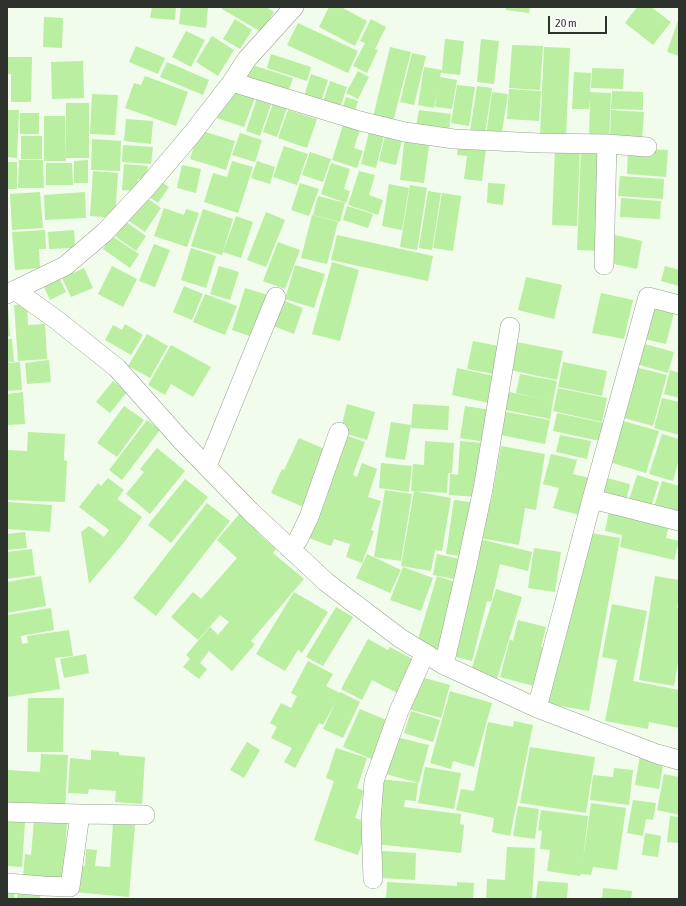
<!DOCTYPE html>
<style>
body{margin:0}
#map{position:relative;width:686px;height:906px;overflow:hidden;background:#f1fcec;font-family:"Asap Condensed",sans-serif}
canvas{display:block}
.frame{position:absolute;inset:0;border:8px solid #2e322c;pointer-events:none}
.scale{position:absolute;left:548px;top:16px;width:59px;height:18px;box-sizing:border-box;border:2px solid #2e322c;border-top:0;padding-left:5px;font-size:12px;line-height:14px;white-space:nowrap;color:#2e322c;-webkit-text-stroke:3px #fff;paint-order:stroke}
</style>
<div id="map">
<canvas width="686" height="906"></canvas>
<div class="frame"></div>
<div class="scale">20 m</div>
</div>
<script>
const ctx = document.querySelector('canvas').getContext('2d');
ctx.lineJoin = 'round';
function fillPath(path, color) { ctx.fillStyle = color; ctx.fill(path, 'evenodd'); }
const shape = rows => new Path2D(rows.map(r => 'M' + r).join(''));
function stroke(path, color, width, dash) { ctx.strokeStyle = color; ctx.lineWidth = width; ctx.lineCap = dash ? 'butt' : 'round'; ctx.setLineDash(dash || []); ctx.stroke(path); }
fillPath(shape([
 [152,7,176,7,175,20,150,18],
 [181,7,208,7,206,28,179,24],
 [223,7,266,7,274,12,261,32,222,9],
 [329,7,341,7,367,21,355,46,319,27],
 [506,7,530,7,529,13,506,10],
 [637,7,651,7,671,22,653,45,625,23],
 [44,17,63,18,62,48,43,47],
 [679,18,679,56,667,52],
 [235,19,252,30,240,49,223,39],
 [371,19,386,27,375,49,378,50,367,73,353,66,365,43,360,41],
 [298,23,358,51,348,73,287,45],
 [186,31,205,40,191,67,172,57],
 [212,36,234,50,218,76,196,62],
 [445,39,464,41,460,75,441,73,440,77,457,80,452,109,435,107,437,93,434,108,418,105,424,67,442,70],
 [481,39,499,41,494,84,477,82],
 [512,45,543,46,540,90,509,88],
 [136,46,165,58,158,74,129,62],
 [390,47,411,52,393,122,373,117],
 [544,47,570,48,566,137,540,136],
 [412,53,426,56,414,105,400,102],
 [271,54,311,67,307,81,267,68],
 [7,57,32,57,31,102,11,102,11,74,7,74],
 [83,61,84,98,52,99,51,62],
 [167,62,209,80,203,95,160,77],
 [249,64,293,78,287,95,243,81],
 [592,68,624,69,623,89,591,88],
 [358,71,369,77,358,99,346,93],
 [574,72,591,73,590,92,611,93,609,142,589,141,590,99,589,109,572,109],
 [311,74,328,80,320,105,303,100],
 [145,76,188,92,176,126,125,108,134,83,141,85],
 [330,81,347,87,339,111,322,105],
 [457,85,475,87,469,126,451,123],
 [477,86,492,88,485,133,470,131],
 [234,87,256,95,244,127,217,118,223,101,228,103],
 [509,89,541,91,539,121,507,119],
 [612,91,643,92,643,110,611,109],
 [492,92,508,94,501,138,486,136],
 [92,94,118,95,115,135,90,134],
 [346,97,358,101,354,114,342,110],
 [257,98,272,102,260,136,246,131],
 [66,103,89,103,89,158,66,158],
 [273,103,287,108,277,137,263,132],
 [7,110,19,110,17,158,7,157],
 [288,110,317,119,307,148,278,138],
 [419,110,451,114,449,131,416,127],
 [611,110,644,112,642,139,610,137],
 [20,113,39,113,39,134,20,134],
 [44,116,65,116,66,161,44,161],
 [126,119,153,121,151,144,124,141],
 [344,122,361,127,354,148,363,151,357,168,332,160],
 [370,128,385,132,376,168,361,164],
 [199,130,235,141,226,170,190,159],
 [386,132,403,136,396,165,379,161],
 [240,133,262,140,255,162,232,155],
 [405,135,430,138,424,183,400,180],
 [21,136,42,136,42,159,21,159],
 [92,139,121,141,120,171,91,170],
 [123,145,153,147,151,164,122,162],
 [458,145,486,148,482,181,464,179,467,156,457,155],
 [284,146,308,154,297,185,273,177],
 [555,147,580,148,577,226,552,225],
 [581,148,605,149,601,251,577,250],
 [628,148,668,150,666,177,627,174],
 [310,152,331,159,323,182,302,175],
 [19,160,43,160,44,188,18,188],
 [88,160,88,183,74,183,74,161],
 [232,161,253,167,238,213,204,202,213,173,227,177],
 [257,161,275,167,270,184,251,178],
 [7,162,17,162,17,189,7,189],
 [46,163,72,163,73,185,46,185],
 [331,163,350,169,344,189,350,191,346,203,321,194],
 [124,164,148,166,146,180,138,179,137,191,122,190],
 [182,165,201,169,196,193,177,188],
 [93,171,118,173,115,218,90,216],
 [359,171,375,175,369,195,383,200,378,215,348,205],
 [620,176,664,179,663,199,618,196],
 [156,178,169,187,158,203,145,194],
 [300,183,319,189,309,216,291,210],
 [488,183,505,184,503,205,487,203],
 [389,184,409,188,402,230,382,226],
 [410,185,427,188,417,250,400,247],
 [428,191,441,193,432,250,419,248],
 [40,192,43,228,12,230,10,194],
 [85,192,86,218,45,220,44,195],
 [442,193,461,196,453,251,433,248],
 [143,195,161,208,145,232,126,219],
 [318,196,345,203,340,222,313,215],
 [621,198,661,201,660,219,620,217],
 [347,206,373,214,368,228,343,220],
 [164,208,184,215,186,209,199,213,187,247,154,236],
 [203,209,233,219,222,255,191,246],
 [266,212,285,220,266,267,247,260],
 [312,215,338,222,327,264,301,258],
 [236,216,253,222,241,258,223,252],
 [126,222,146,236,136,251,115,236],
 [45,230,46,249,39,249,40,268,15,270,12,232],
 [74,230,75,248,49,249,48,232],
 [337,235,433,256,428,281,331,260],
 [615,235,642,241,637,269,610,263],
 [112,236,139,254,130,268,103,249],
 [278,242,300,250,285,289,263,281],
 [154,244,170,250,155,287,139,281],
 [191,248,216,256,206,288,181,280],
 [332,262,359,270,340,341,312,334],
 [295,265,325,274,314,308,285,299],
 [112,266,137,279,123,307,98,294],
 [219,266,239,272,230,300,210,294],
 [665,266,679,270,679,286,661,281],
 [84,268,93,288,71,297,62,278],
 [57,273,66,292,50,300,41,280],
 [526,277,562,285,554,319,518,310],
 [184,286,203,294,192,320,173,312],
 [245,288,271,296,258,339,232,330],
 [601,293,633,300,624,339,592,333],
 [205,294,237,306,225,335,193,322],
 [277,298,303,308,294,334,268,324],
 [649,303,675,309,666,344,640,338],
 [27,304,28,325,45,324,47,359,18,361,14,305],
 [7,306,8,306,10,336,7,337],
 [125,324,143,335,131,355,105,340,113,325,122,330],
 [147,334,168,346,150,378,128,366],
 [7,339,12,339,14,362,7,362],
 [473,341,504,347,499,375,467,369],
 [516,342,563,351,557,380,510,370],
 [641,343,674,352,668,373,636,364],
 [171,345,211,367,193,397,171,384,165,395,148,385],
 [49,360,51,382,27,384,25,363],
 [20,362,22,390,7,391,7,363],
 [563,362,607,371,602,396,558,387],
 [631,366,667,375,653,426,617,416],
 [457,368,494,376,489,403,452,395],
 [670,370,679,373,679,398,664,394],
 [520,374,557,381,553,401,516,393],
 [113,381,127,392,110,413,96,402],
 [558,388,607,398,602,422,553,411],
 [504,391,553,401,550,419,500,409],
 [23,392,25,424,7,425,7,394],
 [662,398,679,402,679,435,654,428],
 [347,404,375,412,367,440,340,432],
 [413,404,449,406,448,430,411,428],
 [124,406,144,420,117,457,97,443],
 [465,406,491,410,486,442,460,438],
 [501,411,550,420,545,444,496,434],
 [557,413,604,423,600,441,553,431],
 [147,420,160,430,122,480,109,470],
 [619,420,659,431,646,473,606,461],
 [391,422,411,425,405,460,385,457],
 [28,432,65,434,64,460,67,461,65,502,7,500,7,450,27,451],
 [340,433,365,442,353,475,357,477,362,463,377,469,368,497,381,501,371,530,374,531,362,563,346,557,350,544,334,539,331,546,303,536],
 [662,434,679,439,679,459,673,481,649,474],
 [560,435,591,441,587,459,556,452],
 [299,438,329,451,308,509,271,493,282,469,284,470],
 [425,441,454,443,452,473,448,473,447,493,411,491,413,464,424,465],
 [460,441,482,443,478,497,449,495,450,474,458,475],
 [501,446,545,454,536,510,525,508,519,545,475,537,482,500,491,502],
 [157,448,185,471,150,514,126,494,144,472,140,469],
 [551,454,577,460,573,474,593,479,583,516,553,508,559,488,543,484],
 [381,463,412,466,409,492,379,488],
 [637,475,659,482,650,510,628,503],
 [603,477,630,484,625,505,598,498],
 [108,478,124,490,117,499,142,517,125,541,89,584,81,532,89,526,104,537,109,530,79,507,98,483,101,486],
 [185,479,208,497,171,543,148,525],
 [662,481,679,486,679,514,654,507],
 [385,490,412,494,401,561,374,557],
 [414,491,451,498,442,551,435,550,431,571,401,566],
 [454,500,477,503,468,557,446,554],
 [7,502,52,505,50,532,7,529],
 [207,503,230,521,156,616,133,598],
 [609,511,669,525,666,538,679,541,674,560,620,547,622,535,605,531],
 [241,512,261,529,258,533,276,549,273,553,304,579,251,641,255,644,232,671,209,651,200,663,207,669,199,679,183,667,190,659,186,655,210,627,218,635,229,622,220,615,198,640,171,617,193,592,201,599,237,558,217,540],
 [25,532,27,548,7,550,7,534],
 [585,532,620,538,589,711,548,704],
 [476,538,532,552,528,571,500,564,491,602,487,601,472,661,448,655],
 [534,548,561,552,555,592,528,588],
 [32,549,35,575,7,579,7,552],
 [367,554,401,570,390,593,356,578],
 [437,554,464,560,460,580,433,575],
 [403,567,433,578,421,611,390,600],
 [41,576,46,606,7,613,7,582],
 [437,576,461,584,440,653,416,646],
 [655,576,679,580,679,596,677,608,679,608,679,657,674,686,639,680],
 [496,589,522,597,496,682,470,674],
 [294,592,328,612,302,653,298,650,285,671,256,654],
 [612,604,647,611,633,681,679,690,679,728,649,722,648,729,605,721,617,660,602,657],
 [336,607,353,617,323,666,306,657],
 [51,608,54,630,21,636,22,644,28,643,27,636,69,630,73,656,55,658,60,689,7,697,7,615],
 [518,620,546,627,541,647,547,649,538,687,500,677,510,639,513,641],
 [368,639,388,650,390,647,416,661,399,694,372,680,362,700,341,689],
 [86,654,89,673,64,678,60,659],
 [308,661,333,674,326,686,340,693,340,692,360,702,343,738,323,729,336,701,323,725,319,723,295,768,284,762,292,748,271,738,277,727,270,723,281,703,291,708,297,696,291,693],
 [417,676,450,685,441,718,408,709],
 [450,691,492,703,474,767,453,761,451,769,430,763],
 [28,698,64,698,63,752,27,752],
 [360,709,391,722,374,760,343,747],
 [411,711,440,720,433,742,404,733],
 [514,721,533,725,510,836,492,832,494,818,456,810,461,789,474,791,488,722,513,727],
 [392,736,429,745,419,783,382,773],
 [247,742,260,750,244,778,230,770],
 [530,747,595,757,586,813,520,803],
 [336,748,367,758,357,788,364,791,355,818,369,822,358,855,314,840,334,781,326,778],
 [91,750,119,752,119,755,145,757,142,804,115,802,116,791,89,789,88,794,68,793,70,758,91,760],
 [41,754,68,755,65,810,39,804,21,803,20,811,7,810,7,770,40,772],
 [640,755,664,759,659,789,635,785],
 [425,767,461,773,454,809,418,803],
 [614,768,633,770,629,805,590,800,593,775,613,777],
 [664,774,679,777,679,815,657,810],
 [379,779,418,783,416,801,405,800,404,807,461,814,460,824,464,825,461,853,375,844],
 [633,800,656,803,653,820,646,819,643,836,627,833],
 [591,803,626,808,617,870,593,867,591,875,581,874,580,876,547,871,550,850,540,849,542,831,538,830,541,810,588,816,583,861],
 [518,806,539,809,535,839,513,836],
 [670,816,679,817,679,843,667,842],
 [7,821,25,822,22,867,7,866],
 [34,821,67,823,63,879,23,877,25,854,31,855],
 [113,823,135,825,129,897,73,892,76,865,85,866,86,849,97,850,95,866,110,867],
 [645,833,661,836,658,857,642,855],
 [507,847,535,848,532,899,486,899,487,879,505,880],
 [382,851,416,853,415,880,381,878],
 [538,881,568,883,567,899,536,899],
 [387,882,457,886,457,882,474,883,473,899,386,899],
 [18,886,41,889,40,899,17,899],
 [7,887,15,888,14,899,7,899],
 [603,888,632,891,631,899,602,899]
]), '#baeea0');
const minor = shape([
 [232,82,360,121,405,132,454,139,540,143,607,144,647,147],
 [604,265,607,144],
 [15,290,58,321,117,368,181,440,250,511,326,582,400,638,444,665,537,708,657,754,679,760],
 [7,294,65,266,104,233,146,188,191,135,232,82,247,59,294,7],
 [207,466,276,297],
 [592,499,679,521],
 [289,548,298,540,309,517,339,432],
 [444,665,465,574,483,489,510,327],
 [537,708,592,499,648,297,679,305],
 [7,812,80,814,145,815],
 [373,879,371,821,374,781,399,711,425,653],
 [7,883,43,886,70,887,80,814]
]);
stroke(minor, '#99a294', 20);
stroke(minor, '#fff', 19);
</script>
